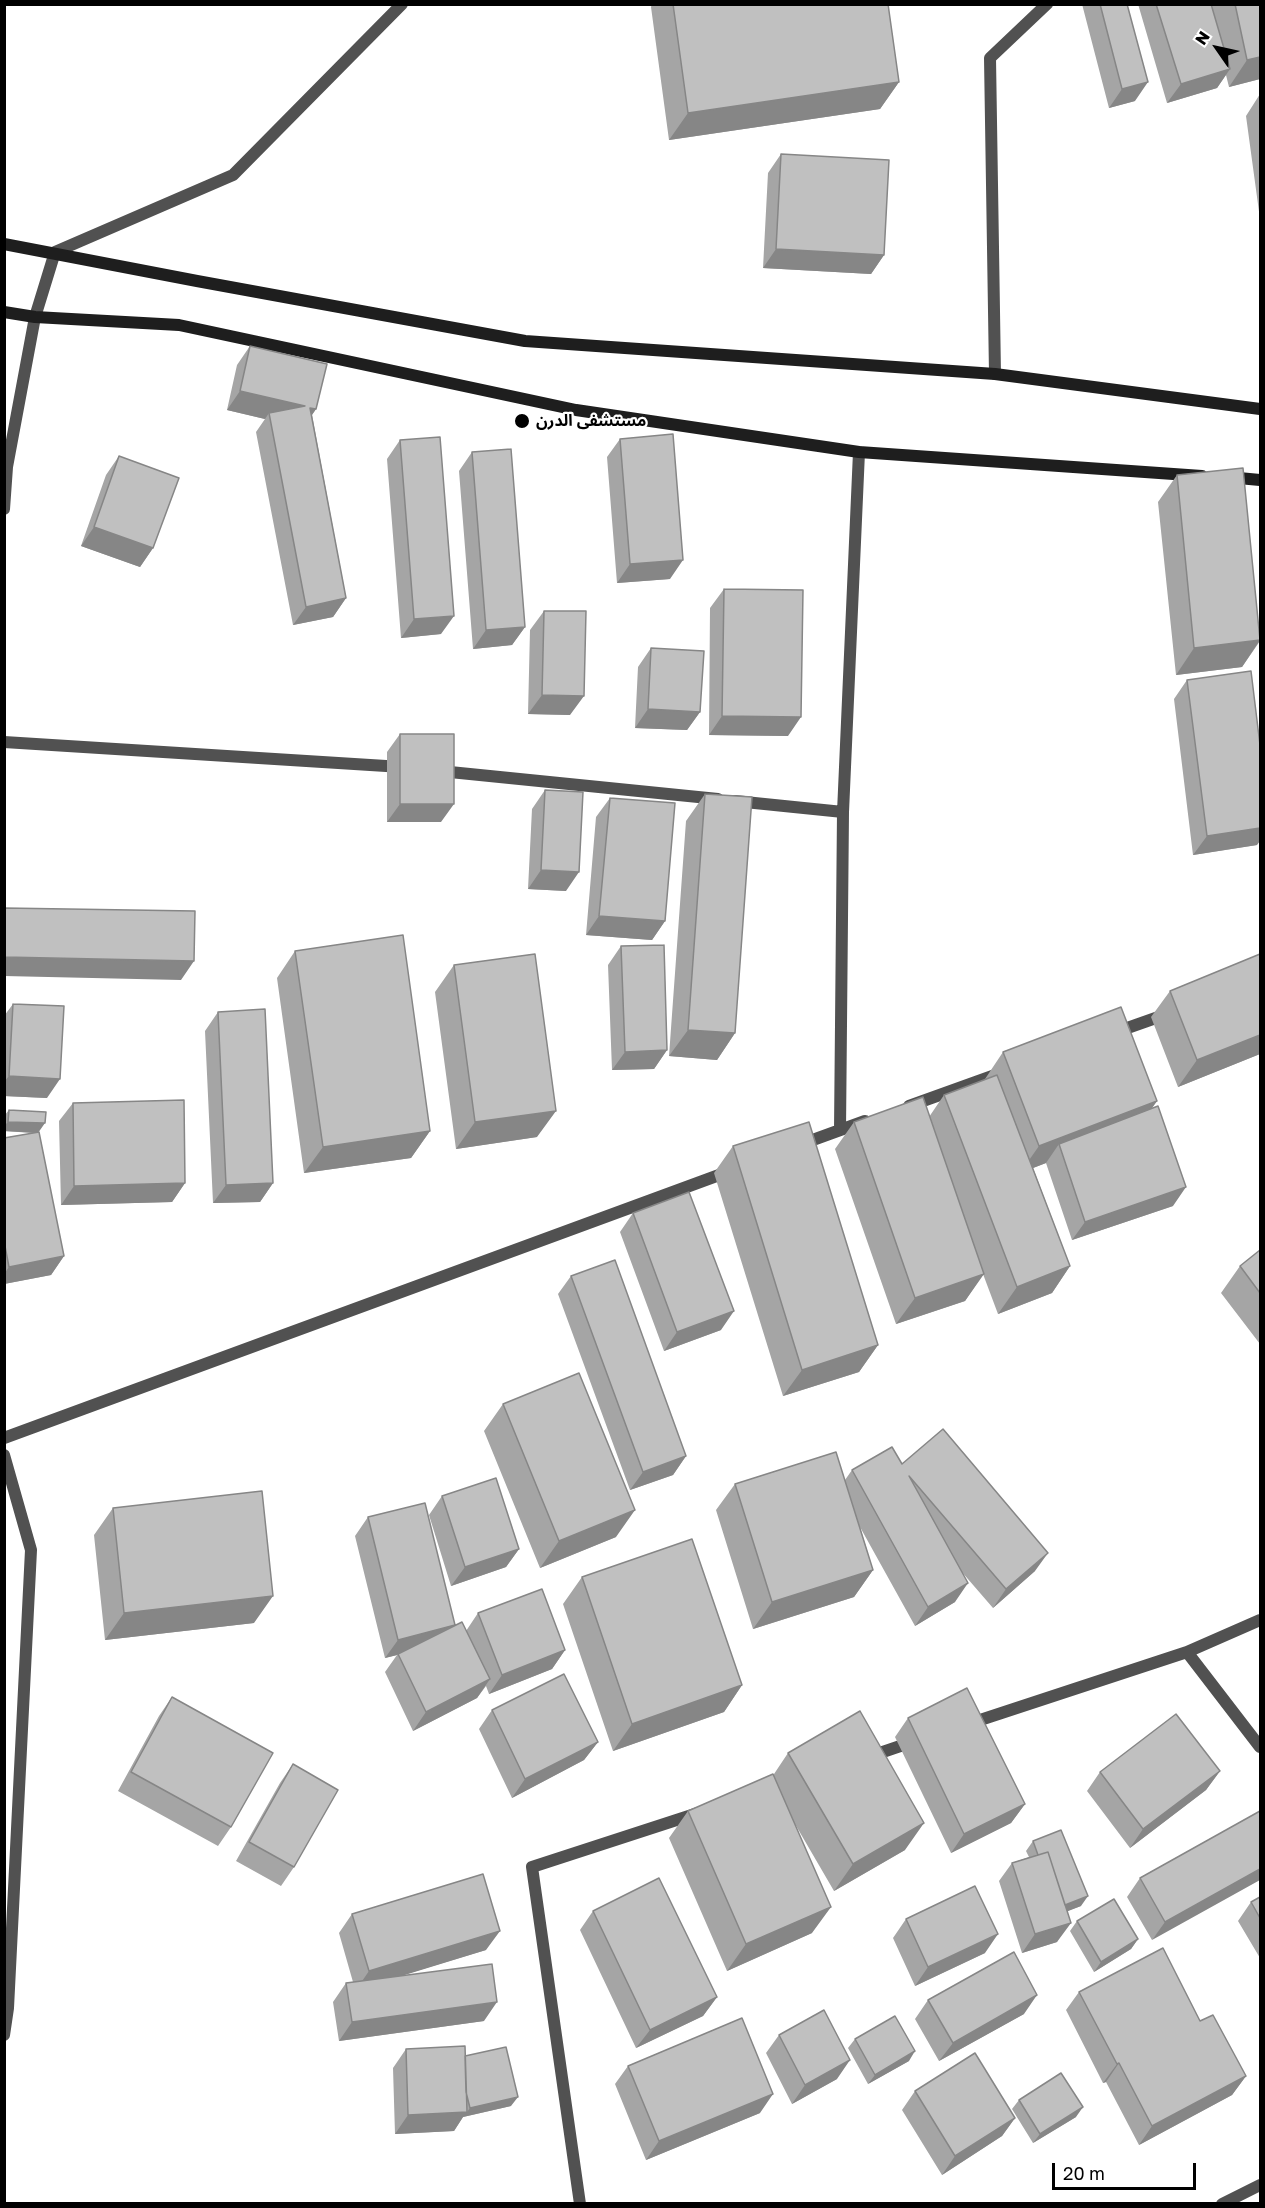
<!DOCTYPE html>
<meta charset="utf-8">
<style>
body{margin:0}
#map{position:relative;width:1265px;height:2208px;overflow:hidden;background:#fff;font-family:"Golos Text",sans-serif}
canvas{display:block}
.frame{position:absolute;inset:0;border:6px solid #000;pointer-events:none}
.north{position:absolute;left:1187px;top:18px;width:60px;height:60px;-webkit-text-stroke:4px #fff;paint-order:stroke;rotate:304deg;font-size:16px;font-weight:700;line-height:24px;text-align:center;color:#000}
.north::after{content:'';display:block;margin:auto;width:21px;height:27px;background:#000;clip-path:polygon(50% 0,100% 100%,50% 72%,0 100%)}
.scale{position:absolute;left:1052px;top:2163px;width:144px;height:27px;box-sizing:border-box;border:3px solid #000;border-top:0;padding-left:8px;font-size:18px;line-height:21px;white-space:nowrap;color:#000;-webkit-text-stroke:4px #fff;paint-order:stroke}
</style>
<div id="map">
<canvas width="1265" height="2208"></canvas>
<div class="frame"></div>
<div class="north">N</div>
<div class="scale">20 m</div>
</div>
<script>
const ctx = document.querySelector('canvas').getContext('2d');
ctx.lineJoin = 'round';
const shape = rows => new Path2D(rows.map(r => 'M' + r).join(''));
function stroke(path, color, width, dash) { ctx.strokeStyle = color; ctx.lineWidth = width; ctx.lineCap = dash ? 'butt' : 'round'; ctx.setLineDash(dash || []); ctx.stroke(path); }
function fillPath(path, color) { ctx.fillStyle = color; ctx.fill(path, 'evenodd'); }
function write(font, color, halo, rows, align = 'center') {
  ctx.font = font + ' "Golos Text","Noto Sans Arabic",sans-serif'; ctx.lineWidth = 4.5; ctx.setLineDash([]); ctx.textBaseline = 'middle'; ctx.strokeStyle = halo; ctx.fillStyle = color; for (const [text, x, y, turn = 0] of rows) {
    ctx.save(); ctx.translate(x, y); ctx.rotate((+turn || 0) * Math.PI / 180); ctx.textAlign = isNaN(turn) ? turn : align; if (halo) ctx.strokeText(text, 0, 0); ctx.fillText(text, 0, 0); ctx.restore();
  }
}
stroke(shape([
 [995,374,990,58,1047,4],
 [4,509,7,467,35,317,55,252,233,175,402,4],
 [4,742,402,767],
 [440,771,718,799],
 [735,801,843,812],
 [1116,1032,1167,1014],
 [909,1106,998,1074],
 [840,1130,843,812,859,452],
 [799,1145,865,1121],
 [4,1438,730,1171],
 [4,1455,31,1550,8,2008,4,2035],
 [1187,1652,1260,1747],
 [968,1724,1187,1652,1260,1620],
 [868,1757,915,1741],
 [580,2204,532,1867,698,1813],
 [1222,2204,1260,2185]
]), '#515151', 12);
stroke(shape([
 [4,244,197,281,525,341,995,374,1260,409],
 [4,312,35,317,179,325,576,410,859,452,1202,476],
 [1228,477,1260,480]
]), '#1e1e1e', 12);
fillPath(shape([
 [652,4,888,4,899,82,880,109,669,140,651,7],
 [1082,4,1127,4,1135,101,1109,108],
 [1138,4,1260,4,1260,79,1229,87,1226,75,1217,88,1167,103],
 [1260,94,1260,219,1246,116],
 [781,154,884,255,871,274,763,268,768,173],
 [250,346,316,409,312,415,346,598,333,617,293,625,256,432,265,419,227,410,237,365],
 [620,439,670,579,617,583,607,457],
 [400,440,441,634,401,638,387,459],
 [472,452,525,627,512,645,473,649,459,471],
 [119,456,153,548,140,567,81,546,106,475],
 [1177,475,1260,641,1242,667,1176,675,1158,502],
 [724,589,788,736,709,735,710,608],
 [544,611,570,715,528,714,530,630],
 [651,648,700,712,687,730,635,728,638,667],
 [1187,680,1257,845,1193,855,1174,699],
 [400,734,441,822,387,822,387,752],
 [545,790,566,891,528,889,532,809],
 [705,794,735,1033,717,1060,669,1056,686,821],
 [610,798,665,921,652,940,586,935,596,817],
 [621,946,667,1050,654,1069,612,1070,608,965],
 [295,951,430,1131,411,1158,304,1173,277,978],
 [1260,954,1260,1054,1178,1087,1151,1017,1170,991],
 [454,965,537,1137,456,1149,435,992],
 [13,1004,47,1098,4,1096,4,1016],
 [218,1012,273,1183,260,1202,213,1203,205,1031],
 [1003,1052,1157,1101,1152,1108,1173,1206,1072,1240,1046,1163,1033,1168,1070,1266,1052,1293,998,1314,983,1274,965,1301,896,1324,835,1149,854,1122,929,1117,944,1095,985,1080,985,1079],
 [73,1103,185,1183,172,1202,61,1205,59,1121],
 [9,1110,39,1132,64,1256,51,1275,4,1284,4,1138,33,1133,4,1131,4,1116],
 [733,1146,878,1345,859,1372,783,1396,714,1173],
 [633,1213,721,1330,664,1351,620,1232],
 [1260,1250,1260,1344,1221,1293,1240,1266],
 [571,1276,686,1456,673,1475,630,1490,558,1294],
 [503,1404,616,1537,540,1568,484,1431],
 [902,1464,1035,1571,993,1608,961,1571,955,1602,915,1626,860,1527,873,1570,854,1597,753,1629,716,1510,735,1484,845,1480,852,1470],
 [442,1496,519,1549,506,1567,451,1586,429,1515],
 [113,1508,254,1623,105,1640,94,1535],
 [368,1517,455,1626,466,1631,478,1613,565,1650,552,1669,489,1694,486,1686,477,1698,413,1731,385,1672,397,1655,385,1658,355,1536],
 [582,1577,742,1685,724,1712,613,1751,563,1604],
 [172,1697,231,1827,218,1846,118,1791,159,1716],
 [492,1710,598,1742,584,1760,512,1798,479,1729],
 [908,1718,1025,1804,1011,1823,951,1853,895,1737],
 [788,1753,905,1850,834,1891,795,1824,812,1933,727,1971,669,1838,688,1811,774,1774],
 [293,1764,294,1867,281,1886,236,1861,280,1783],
 [1220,1771,1206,1790,1130,1848,1087,1791,1100,1772],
 [1260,1811,1152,1940,1127,1897,1140,1878],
 [1033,1841,1081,1906,1067,1911,1057,1942,1022,1953,999,1881,1012,1863,1029,1857,1026,1851],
 [1260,1897,1260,1958,1238,1921,1251,1902],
 [593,1911,717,1997,703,2016,636,2048,580,1930],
 [352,1914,486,1950,403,1975,484,2021,339,2041,333,2002,346,1983,353,1982,339,1933],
 [906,1919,985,1953,915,1986,893,1938],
 [1077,1921,1138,1939,1131,1949,1094,1972,1070,1931],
 [1079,1992,1200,2021,1246,2076,1232,2095,1139,2145,1106,2082,1103,2083,1066,2010],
 [928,2000,1024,2014,939,2061,915,2019],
 [779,2035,837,2079,792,2104,766,2053],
 [855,2039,909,2061,868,2084,848,2048],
 [406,2049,465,2056,511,2106,463,2117,454,2131,395,2134,393,2068],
 [628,2066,760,2113,646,2160,615,2084],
 [915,2091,1015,2118,1002,2136,942,2175,902,2110],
 [1019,2100,1076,2117,1033,2143,1012,2109]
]), '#a5a5a5');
fillPath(shape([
 [1260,57,1260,79,1229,87,1247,60],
 [1230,69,1217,88,1167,103,1181,84],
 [899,82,880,109,669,140,688,113],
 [1148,82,1135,101,1109,108,1122,89],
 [776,249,884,255,871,274,763,268],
 [240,391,305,406,269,413,265,419,227,410],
 [310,408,316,409,303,428],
 [94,527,153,548,140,567,81,546],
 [683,560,670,579,617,583,630,564],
 [346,598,333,617,293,625,306,607],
 [454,616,441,634,401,638,414,619],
 [525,627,512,645,473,649,486,630],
 [1260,640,1242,667,1176,675,1194,648],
 [542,695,584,696,570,715,528,714],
 [648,709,700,712,687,730,635,728],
 [722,716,801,717,788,736,709,735],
 [400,804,454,804,441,822,387,822],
 [1260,828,1260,841,1257,845,1193,855,1207,836],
 [541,870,579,872,566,891,528,889],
 [599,916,665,921,652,940,586,935],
 [4,957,194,961,181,980,4,976],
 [688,1030,735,1033,717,1060,669,1056],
 [1260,1035,1260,1054,1178,1087,1197,1060],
 [667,1050,654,1069,612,1070,625,1052],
 [9,1076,60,1079,47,1098,4,1096,4,1082],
 [1157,1101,1138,1127,1059,1144,1046,1163,1020,1173,1039,1146],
 [556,1111,537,1137,456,1149,475,1122],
 [8,1122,45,1123,38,1133,4,1131,4,1126],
 [430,1131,411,1158,304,1173,323,1147],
 [185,1183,172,1202,61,1205,74,1186],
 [273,1183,260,1202,213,1203,226,1185],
 [1186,1187,1173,1206,1072,1240,1085,1222],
 [64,1256,51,1275,4,1284,4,1274,9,1267],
 [1070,1266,1052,1293,998,1314,1017,1287],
 [984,1274,965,1301,896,1324,915,1298],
 [734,1311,721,1330,664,1351,677,1332],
 [878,1345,859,1372,783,1396,802,1370],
 [686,1456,673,1475,630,1490,643,1472],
 [635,1510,616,1537,540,1568,559,1541],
 [519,1549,506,1567,451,1586,465,1567],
 [1048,1553,1035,1571,993,1608,1006,1589],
 [873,1570,854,1597,753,1629,772,1602],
 [968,1583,955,1602,915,1626,928,1607],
 [273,1596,254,1623,105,1640,124,1613],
 [455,1625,398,1654,397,1655,385,1658,398,1640],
 [565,1650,552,1669,489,1694,502,1675],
 [490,1679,477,1698,413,1731,426,1712],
 [742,1685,724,1712,613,1751,632,1724],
 [598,1742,584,1760,512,1798,525,1779],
 [1220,1771,1206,1790,1130,1848,1143,1829],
 [1025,1804,1011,1823,951,1853,964,1834],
 [924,1823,905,1850,834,1891,853,1864],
 [1260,1869,1260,1880,1152,1940,1165,1922],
 [1088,1896,1081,1906,1053,1917,1060,1907],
 [831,1907,812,1933,727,1971,746,1944],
 [1071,1923,1057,1942,1022,1953,1035,1934],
 [500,1931,486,1950,356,1990,369,1971],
 [998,1934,985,1953,915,1986,928,1967],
 [1138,1939,1131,1949,1094,1972,1101,1962],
 [1037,1995,1024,2014,939,2061,953,2043],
 [717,1997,703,2016,636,2048,650,2030],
 [497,2002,484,2021,339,2041,352,2022],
 [915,2051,909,2061,868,2084,875,2075],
 [850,2060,837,2079,792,2104,805,2085],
 [1119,2063,1106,2082,1103,2083,1117,2064],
 [1246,2076,1232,2095,1139,2145,1152,2126],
 [773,2094,760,2113,646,2160,659,2141],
 [518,2097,511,2106,463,2117,454,2131,395,2134,408,2115,467,2112,470,2108],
 [1083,2107,1076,2117,1033,2143,1040,2134],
 [1015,2118,1002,2136,942,2175,955,2156]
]), '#868686');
const building = shape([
 [673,4,888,4,899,82,688,113,673,4],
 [1100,4,1127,4,1148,82,1122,89,1100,4],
 [1156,4,1211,4,1230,69,1181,84,1156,4],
 [1235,4,1260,4,1260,57,1247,60,1235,4],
 [781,154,889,160,884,255,776,249,781,154],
 [250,346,327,364,316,409,310,408,346,598,306,607,269,413,305,406,240,391,250,346],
 [673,434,683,560,630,564,620,439,673,434],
 [440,437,454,616,414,619,400,440,440,437],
 [511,449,525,627,486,630,472,452,511,449],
 [119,456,179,478,153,548,94,527,119,456],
 [1243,468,1260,640,1194,648,1177,475,1243,468],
 [724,589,803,590,801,717,722,716,724,589],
 [544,611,586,611,584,696,542,695,544,611],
 [651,648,704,651,700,712,648,709,651,648],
 [1251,671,1260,745,1260,828,1207,836,1187,680,1251,671],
 [400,734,454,734,454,804,400,804,400,734],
 [545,790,583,792,579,872,541,870,545,790],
 [705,794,752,797,735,1033,688,1030,705,794],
 [610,798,675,803,665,921,599,916,610,798],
 [4,908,195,911,194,961,4,957,4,908],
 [403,935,430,1131,323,1147,295,951,403,935],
 [664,945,667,1050,625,1052,621,946,664,945],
 [535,954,556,1111,475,1122,454,965,535,954],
 [1260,954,1260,1035,1197,1060,1170,991,1260,954],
 [13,1004,64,1006,60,1079,9,1076,13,1004],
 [1121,1007,1157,1101,1039,1146,1003,1052,1121,1007],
 [265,1009,273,1183,226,1185,218,1012,265,1009],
 [997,1075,1070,1266,1017,1287,944,1095,997,1075],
 [923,1097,984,1274,915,1298,854,1122,923,1097],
 [184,1100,185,1183,74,1186,73,1103,184,1100],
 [1158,1106,1186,1187,1085,1222,1059,1144,1158,1106],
 [9,1110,46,1112,45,1123,8,1122,9,1110],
 [809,1122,878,1345,802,1370,733,1146,809,1122],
 [39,1132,64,1256,9,1267,4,1241,4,1138,39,1132],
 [689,1192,734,1311,677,1332,633,1213,689,1192],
 [1260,1250,1260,1293,1240,1266,1260,1250],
 [615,1260,686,1456,643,1472,571,1276,615,1260],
 [579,1373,635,1510,559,1541,503,1404,579,1373],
 [943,1429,1048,1553,1006,1589,909,1476,968,1583,928,1607,852,1470,892,1447,902,1464,943,1429],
 [836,1452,873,1570,772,1602,735,1484,836,1452],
 [496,1478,519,1549,465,1567,442,1496,496,1478],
 [262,1491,273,1596,124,1613,113,1508,262,1491],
 [425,1503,455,1625,398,1640,368,1517,425,1503],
 [692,1539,742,1685,632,1724,582,1577,692,1539],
 [542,1589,565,1650,502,1675,478,1613,542,1589],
 [462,1622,490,1679,426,1712,398,1654,462,1622],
 [564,1674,598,1742,525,1779,492,1710,564,1674],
 [967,1688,1025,1804,964,1834,908,1718,967,1688],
 [172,1697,273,1753,231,1827,131,1772,172,1697],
 [860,1711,924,1823,853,1864,788,1753,860,1711],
 [1176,1714,1220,1771,1143,1829,1100,1772,1176,1714],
 [293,1764,338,1790,294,1867,249,1842,293,1764],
 [773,1774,831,1907,746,1944,688,1811,773,1774],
 [1260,1811,1260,1869,1165,1922,1140,1878,1260,1811],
 [1061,1830,1088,1896,1065,1905,1048,1852,1038,1855,1033,1841,1061,1830],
 [1048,1852,1071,1923,1035,1934,1012,1863,1048,1852],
 [483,1874,500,1931,369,1971,352,1914,483,1874],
 [659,1878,717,1997,650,2030,593,1911,659,1878],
 [975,1886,998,1934,928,1967,906,1919,975,1886],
 [1260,1897,1260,1918,1251,1902,1260,1897],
 [1114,1899,1138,1939,1101,1962,1077,1921,1114,1899],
 [1163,1948,1200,2021,1213,2015,1246,2076,1152,2126,1119,2063,1117,2064,1079,1992,1163,1948],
 [1014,1952,1037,1995,953,2043,928,2000,1014,1952],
 [492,1964,497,2002,352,2022,346,1983,492,1964],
 [824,2010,850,2060,805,2085,779,2035,824,2010],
 [895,2016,915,2051,875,2075,855,2039,895,2016],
 [742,2018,773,2094,659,2141,628,2066,742,2018],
 [465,2046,467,2112,408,2115,406,2049,465,2046],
 [506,2047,518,2097,470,2108,466,2092,465,2056,506,2047],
 [975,2053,1015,2118,955,2156,915,2091,975,2053],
 [1061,2073,1083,2107,1040,2134,1019,2100,1061,2073]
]);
fillPath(building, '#c0c0c0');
stroke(building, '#868686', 1.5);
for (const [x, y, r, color] of [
 [522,421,8,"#000"]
]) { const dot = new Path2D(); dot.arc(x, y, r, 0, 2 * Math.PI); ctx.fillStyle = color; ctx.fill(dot); stroke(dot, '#fff', 2); }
write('bold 16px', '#000', '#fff', [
 ["مستشفى الدرن",536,421]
], 'left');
</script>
